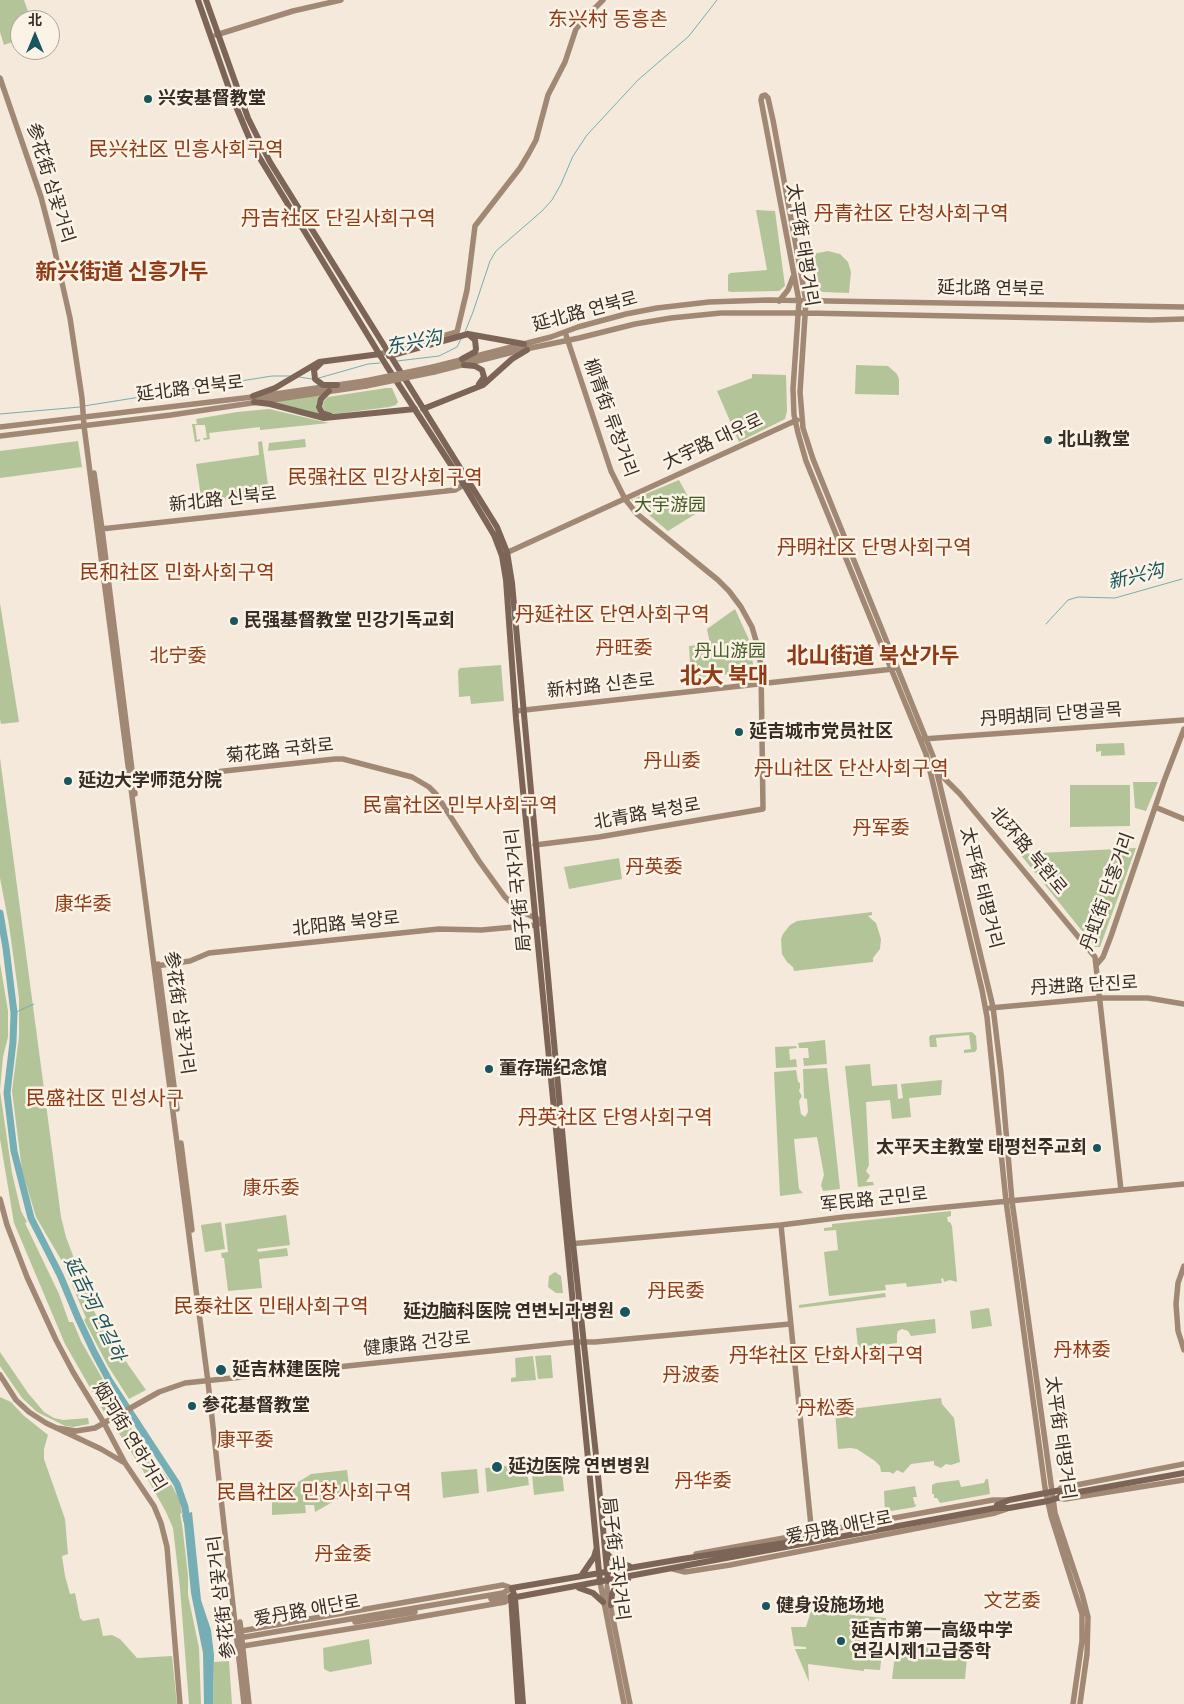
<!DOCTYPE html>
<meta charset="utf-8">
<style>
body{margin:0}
#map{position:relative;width:1184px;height:1704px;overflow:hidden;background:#f4e9da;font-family:"Fira Sans Condensed","Noto Sans SC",sans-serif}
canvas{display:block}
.north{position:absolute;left:10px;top:10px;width:50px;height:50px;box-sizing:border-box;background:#fbf3e6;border:1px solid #ada49a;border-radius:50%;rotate:0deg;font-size:14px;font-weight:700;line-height:20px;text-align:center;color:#382d27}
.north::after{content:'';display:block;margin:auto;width:18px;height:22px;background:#18555e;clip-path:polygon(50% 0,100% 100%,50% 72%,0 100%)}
</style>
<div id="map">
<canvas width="1184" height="1704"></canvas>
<div class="north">北</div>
</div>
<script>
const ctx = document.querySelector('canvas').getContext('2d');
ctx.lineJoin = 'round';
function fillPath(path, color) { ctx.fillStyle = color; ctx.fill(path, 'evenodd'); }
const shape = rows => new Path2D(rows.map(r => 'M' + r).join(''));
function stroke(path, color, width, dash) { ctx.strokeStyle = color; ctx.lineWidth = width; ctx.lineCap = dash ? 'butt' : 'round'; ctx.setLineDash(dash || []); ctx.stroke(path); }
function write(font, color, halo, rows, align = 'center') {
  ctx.font = font + ' "Fira Sans Condensed","Noto Sans SC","Noto Sans KR",sans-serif'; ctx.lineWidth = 5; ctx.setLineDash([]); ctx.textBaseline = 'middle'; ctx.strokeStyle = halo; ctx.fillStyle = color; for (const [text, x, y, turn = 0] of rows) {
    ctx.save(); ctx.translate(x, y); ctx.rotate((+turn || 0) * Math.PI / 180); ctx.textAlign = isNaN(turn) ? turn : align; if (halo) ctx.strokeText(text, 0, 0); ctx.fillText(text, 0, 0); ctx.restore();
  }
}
fillPath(shape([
 [0,0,24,0,31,20,20,20,20,39,4,45,0,32],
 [756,210,775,211,785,286,779,291,731,292,728,291,728,275,730,273,767,270],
 [828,251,840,254,848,262,851,272,849,293,823,292,818,290,814,285,808,255],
 [856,365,888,366,897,374,899,379,899,395,855,394],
 [752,374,786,375,787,411,785,419,739,442,717,391,752,378],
 [386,388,392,388,398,402,396,405,389,407,335,414,325,412,323,407,324,401,328,397],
 [321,395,316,404,320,413,318,414,274,402],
 [269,409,329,423,260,430,260,427,209,433,210,439,204,440,203,438,207,438,205,425,195,425,197,440,200,439,200,441,195,442,192,424,197,424,196,419,237,412],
 [305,439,306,447,268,451,269,443],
 [78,441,82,467,0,478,0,451],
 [262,441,268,485,263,485,263,494,202,503,196,464,259,455,258,442],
 [679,480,697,513,668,531,631,500],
 [0,603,19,722,1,724,0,719],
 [735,609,750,642,754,672,691,678,689,646,710,644,707,629],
 [501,665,504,701,471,704,470,696,459,697,458,671,460,668],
 [1124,743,1125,755,1101,756,1101,751,1096,752,1096,744],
 [0,758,61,1217,66,1237,93,1309,103,1329,146,1390,129,1399,108,1366,84,1320,86,1318,63,1263,36,1217,22,1170,12,1091,19,1037,19,998,9,925,0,878],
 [1133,782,1158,782,1146,811,1135,808],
 [1070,785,1130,785,1130,826,1070,827],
 [1136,848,1100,947,1095,947,1020,854],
 [619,858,622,879,569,889,564,867],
 [872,912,872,915,868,916,876,923,881,939,880,949,873,958,873,962,794,971,793,967,787,962,782,954,781,939,783,934,790,925,797,921],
 [0,963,8,1011,8,1037,3,1057,0,1090],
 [972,1032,976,1036,977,1049,975,1052,964,1053,964,1050,971,1049,969,1035,936,1038,937,1047,930,1047,929,1037,931,1035],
 [825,1040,827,1064,804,1066,803,1058,809,1058,808,1048,799,1048,798,1043],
 [796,1046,797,1048,789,1049,790,1060,796,1059,797,1067,776,1068,775,1047],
 [870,1064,872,1086,897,1084,898,1099,903,1098,901,1084,942,1080,941,1095,909,1098,911,1117,892,1119,890,1100,866,1102,869,1165,866,1171,870,1176,866,1182,873,1182,874,1185,858,1187,845,1066],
 [827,1068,840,1189,823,1191,821,1185,824,1175,817,1137,794,1139,799,1189,803,1193,780,1196,774,1072,796,1070,798,1082,800,1083,800,1088,799,1091,802,1096,799,1101,801,1114,805,1117,808,1112,807,1099,804,1098,803,1069],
 [0,1091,12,1173,21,1211,27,1222,25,1223,59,1294,69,1322,73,1322,81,1341,119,1408,104,1412,65,1344,14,1223,0,1139],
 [951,1211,951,1216,947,1217,948,1222,950,1222,952,1226,957,1282,950,1280,944,1282,943,1278,941,1279,942,1283,907,1287,906,1283,885,1285,886,1290,829,1296,824,1252,838,1250,836,1230,824,1231,824,1228,832,1227,832,1224],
 [286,1215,290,1245,257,1249,258,1252,287,1248,288,1256,259,1259,262,1288,228,1291,224,1258,222,1258,221,1253,228,1252,225,1224],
 [221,1222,225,1249,205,1252,201,1225],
 [555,1272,561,1276,563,1293,556,1293,548,1287,549,1276],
 [885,1293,886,1297,799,1308,799,1305],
 [989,1308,992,1326,972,1329,970,1311],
 [935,1319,936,1333,911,1336,908,1331,902,1329,898,1331,897,1334,897,1343,858,1348,856,1328],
 [0,1352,28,1393,44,1412,54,1418,63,1420,88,1418,89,1424,73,1427,65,1426,37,1412,22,1398,0,1366],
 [551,1355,553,1378,538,1379,535,1356],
 [533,1356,536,1380,511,1382,511,1378,516,1377,515,1358],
 [0,1397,11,1402,23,1415,48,1435,44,1449,44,1459,65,1519,68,1554,62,1556,65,1576,70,1594,75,1593,80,1618,83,1621,99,1618,103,1636,112,1635,120,1639,137,1658,172,1656,177,1704,0,1704],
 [941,1398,942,1404,954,1418,960,1462,951,1465,946,1464,941,1468,934,1465,934,1461,911,1464,903,1473,897,1470,893,1474,890,1472,881,1472,880,1466,875,1461,857,1449,850,1448,838,1449,835,1411],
 [124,1418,169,1480,180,1501,182,1513,180,1514,182,1524,188,1575,188,1595,199,1648,201,1704,189,1704,180,1588,173,1528,166,1512,142,1469,113,1424],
 [561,1461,564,1491,534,1495,531,1464],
 [526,1464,529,1485,487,1492,485,1468],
 [477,1469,479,1493,443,1498,441,1472],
 [347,1470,350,1492,315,1512,314,1505,305,1505,306,1513,272,1515,272,1499,311,1474],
 [986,1479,988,1479,990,1494,940,1503,937,1498,934,1498,934,1494,932,1494,932,1485,936,1483,959,1480,961,1487,984,1483],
 [915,1486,917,1497,913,1497,915,1505,917,1504,915,1507,885,1512,884,1491],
 [811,1611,886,1618,880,1670,864,1669,864,1671,808,1664,809,1682,795,1649,806,1649,806,1647,794,1646,791,1627,806,1627],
 [369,1639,372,1664,330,1672,324,1669,323,1648],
 [968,1645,965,1679,892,1679,896,1646],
 [229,1661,232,1704,213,1704,214,1662]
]), '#b3c598');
fillPath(shape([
 [192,1512,201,1600,211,1630,214,1655,213,1704,204,1704,203,1653,191,1593,184,1523,182,1515]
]), '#75aeb4');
stroke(shape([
 [465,332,473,312,490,261,496,251,542,211,552,200,561,184,573,156,587,135,638,80,689,36,717,0],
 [397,361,439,356,457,347,462,337],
 [299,377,312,379],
 [319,378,368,364,380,363],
 [84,406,272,376,290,376],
 [0,414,80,407],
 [1046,624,1068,600,1078,597,1115,598,1182,579],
 [14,1013,34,1004]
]), '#75aeb4', 1);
stroke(shape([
 [0,913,6,948,14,1013,13,1042,7,1093,14,1151,31,1218,60,1275,78,1318,94,1352,109,1380,177,1484,185,1507,187,1521]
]), '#75aeb4', 7);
stroke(shape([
 [216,35,293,11,341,0],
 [0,78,41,197,53,243,70,318,82,398,84,426,208,1382,244,1704],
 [779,301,788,290,793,277],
 [380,354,457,332,467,290,475,226,520,168,529,153,536,140,548,95,565,62,576,29,582,21,603,0],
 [433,367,551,337,578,327,626,314,657,308,709,302,768,300,1184,307],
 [434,372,521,350,579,338,635,324,671,318,721,313,806,313,1151,320,1184,319],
 [0,427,261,396,365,381],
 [0,436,171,415,366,386],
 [94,473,102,529,135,794],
 [101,529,455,490,467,483],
 [504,554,797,420],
 [516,711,893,669],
 [923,739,1184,720],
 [937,771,960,794,1095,957,1121,1190],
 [132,781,335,759,343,759,412,777,429,787,436,794,479,861,505,897,520,911,542,921,537,925,481,930,439,929,209,953,190,961,156,966],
 [1155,807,1184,819],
 [535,845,599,837,763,809,761,668,759,651,752,627,741,607,729,591,718,580,637,514,625,499,611,471,565,332],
 [158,964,177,1109],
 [1097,964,1103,957,1111,936,1164,781,1184,729],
 [990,1008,1099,998,1148,998,1184,1004],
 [181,1143,192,1230],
 [0,1199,7,1225,27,1277,56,1340,73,1372,104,1423,125,1463,154,1506,161,1523,167,1547,180,1704],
 [781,1225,812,1536],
 [569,1244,781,1225,844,1217,1184,1184],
 [1184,1266,1178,1283,1176,1304,1178,1331,1184,1350],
 [0,1375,16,1400,29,1412,46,1423,101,1449,123,1462],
 [57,1428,76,1431,95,1428,159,1392,185,1383,576,1342,595,1342,790,1324],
 [1057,1491,1061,1488,1184,1464],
 [1058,1498,1065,1499,1184,1480],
 [696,1554,993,1500,1007,1500],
 [673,1569,685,1572,730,1565,995,1513,1007,1509],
 [608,1581,607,1589,630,1704],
 [600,1582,624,1704],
 [491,1599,504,1597,511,1598],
 [240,1622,249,1704],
 [355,1622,415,1612],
 [241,1631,503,1585,512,1588],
 [239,1638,503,1593,512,1588],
 [241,1644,243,1646,379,1624,505,1602,511,1598],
 [1073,1704,1082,1641,1082,1614,1051,1516,1045,1488,1006,1201,987,1017,982,990,926,754,806,461,798,433,794,415,793,389,799,301,761,100,762,96,765,95,768,98,773,120,806,301,800,392,803,428,813,459,933,756,993,1007,1001,1073,1012,1201,1055,1513,1082,1594,1088,1617,1087,1654,1080,1704]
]), '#a18875', 5.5);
stroke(shape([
 [198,0,232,97,253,147,386,365,464,485,494,535,502,556,506,580,516,719,600,1582],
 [206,0,248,118,270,162,497,527,507,552,512,583,569,1206,596,1455,608,1581],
 [389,356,468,334,524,344],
 [462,359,475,352,476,349,475,340,468,334],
 [321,363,314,370,315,379,323,385,337,385],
 [464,365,475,366,482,370,484,377,479,384],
 [329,391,321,399,319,407,322,413,331,416],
 [253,396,275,388,319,362,380,354],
 [254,402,270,404,324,418,415,409],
 [423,409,483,385,512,359,527,350],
 [997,1505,1009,1500,1056,1491,1067,1491],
 [606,1552,610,1557,618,1563,629,1566],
 [581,1576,594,1557,596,1550],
 [512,1588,682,1559,817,1538],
 [512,1588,515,1598,523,1704],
 [579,1588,593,1593,603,1602],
 [511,1596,518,1704],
 [511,1598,995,1508,1009,1508,1048,1501,1058,1498,1062,1495,1184,1473],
 [611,1605,612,1594,616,1586,628,1579]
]), '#7c6556', 6);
stroke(shape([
 [365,381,433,367],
 [366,386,434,372]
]), '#a18875', 5.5);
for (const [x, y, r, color] of [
 [148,99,5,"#18555e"],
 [1048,440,5,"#18555e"],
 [234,621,5,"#18555e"],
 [739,732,5,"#18555e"],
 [68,781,5,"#18555e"],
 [489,1069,5,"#18555e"],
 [1097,1148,5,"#18555e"],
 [625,1312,6,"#18555e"],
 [221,1370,6,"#18555e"],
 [192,1406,5,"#18555e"],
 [497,1467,6,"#18555e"],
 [766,1606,5,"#18555e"],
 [841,1641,5,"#18555e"]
]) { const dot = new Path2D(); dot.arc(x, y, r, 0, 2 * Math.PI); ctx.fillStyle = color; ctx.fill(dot); stroke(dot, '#fbf3e6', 2); }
write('bold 18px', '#382d27', '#fbf3e6', [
 ["兴安基督教堂",158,99],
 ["北山教堂",1058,440],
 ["民强基督教堂 민강기독교회",244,621],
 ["延吉城市党员社区",749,732],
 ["延边大学师范分院",78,781],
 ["董存瑞纪念馆",499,1069],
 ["太平天主教堂 태평천주교회",1087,1148,"right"],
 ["延边脑科医院 연변뇌과병원",614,1312,"right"],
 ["延吉林建医院",232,1370],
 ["参花基督教堂",202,1406],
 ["延边医院 연변병원",508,1467],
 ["健身设施场地",776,1606],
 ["延吉市第一高级中学",851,1631],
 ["연길시제1고급중학",851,1652]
], 'left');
write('18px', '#382d27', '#fbf3e6', [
 ["参花街 삼꽃거리",50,183,73],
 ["太平街 태평거리",802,245,81],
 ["延北路 연북로",991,289,1],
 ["延北路 연북로",585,312,-15],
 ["延北路 연북로",190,389,-7],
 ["柳青街 류청거리",610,418,70],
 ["大宇路 대우로",713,442,-25],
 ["新北路 신북로",223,500,-6],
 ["新村路 신촌로",601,686,-6],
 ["丹明胡同 단명골목",1051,715,-4],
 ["菊花路 국화로",280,751,-6],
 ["北青路 북청로",647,814,-10],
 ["北环路 북환로",1028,851,50],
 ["太平街 태평거리",981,888,76],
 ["局子街 국자거리",519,890,-96],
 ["丹虹街 단홍거리",1108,892,-70],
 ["北阳路 북양로",346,924,-6],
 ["丹进路 단진로",1084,986,-3],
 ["参花街 삼꽃거리",179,1013,82],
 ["军民路 군민로",874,1200,-6],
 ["健康路 건강로",417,1344,-6],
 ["烟河街 연하거리",129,1437,59],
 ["太平街 태평거리",1060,1438,82],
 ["爱丹路 애단로",839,1528,-11],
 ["局子街 국자거리",615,1559,83],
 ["参花街 삼꽃거리",222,1597,-97],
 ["爱丹路 애단로",307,1611,-10]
]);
write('18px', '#445928', '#fbf3e6', [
 ["大宇游园",670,506],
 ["丹山游园",730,652]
]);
write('italic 19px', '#18555e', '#fbf3e6', [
 ["东兴沟",414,343,-11],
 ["新兴沟",1136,577,-13],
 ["延吉河 연길하",94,1309,64]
]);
write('19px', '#903b17', '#fbf3e6', [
 ["丹旺委",624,649],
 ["北宁委",178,657],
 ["丹山委",672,762],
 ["丹军委",881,829],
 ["丹英委",654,868],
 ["康华委",83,905],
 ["康乐委",271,1189],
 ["丹民委",676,1292],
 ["丹林委",1082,1351],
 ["丹波委",691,1376],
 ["丹松委",826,1409],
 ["康平委",245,1441],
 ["丹华委",703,1482],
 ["丹金委",343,1555],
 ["文艺委",1012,1602]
]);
write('20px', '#903b17', '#fbf3e6', [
 ["东兴村 동흥촌",608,20],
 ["民兴社区 민흥사회구역",186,150],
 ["丹青社区 단청사회구역",911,214],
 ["丹吉社区 단길사회구역",338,219],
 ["民强社区 민강사회구역",385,478],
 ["丹明社区 단명사회구역",874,548],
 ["民和社区 민화사회구역",177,573],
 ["丹延社区 단연사회구역",612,615],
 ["丹山社区 단산사회구역",851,769],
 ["民富社区 민부사회구역",460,806],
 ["民盛社区 민성사구",105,1099],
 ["丹英社区 단영사회구역",615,1118],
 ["民泰社区 민태사회구역",271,1307],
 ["丹华社区 단화사회구역",826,1356],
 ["民昌社区 민창사회구역",314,1493]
]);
write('bold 22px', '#903b17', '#fbf3e6', [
 ["新兴街道 신흥가두",122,273],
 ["北山街道 북산가두",873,657],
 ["北大 북대",724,677]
]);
</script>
